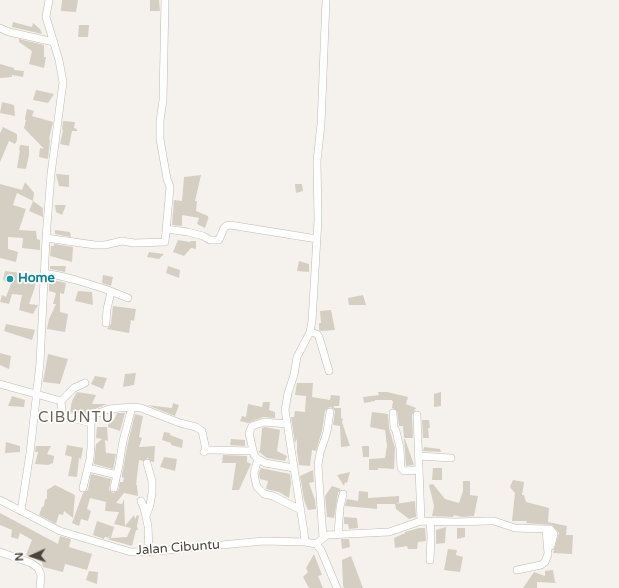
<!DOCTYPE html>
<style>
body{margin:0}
#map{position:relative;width:619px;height:588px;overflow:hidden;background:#f5f2ed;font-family:"Varela Round",sans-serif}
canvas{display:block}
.north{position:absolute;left:12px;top:536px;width:40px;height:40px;-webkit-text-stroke:3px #fff;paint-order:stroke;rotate:267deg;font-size:11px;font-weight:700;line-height:16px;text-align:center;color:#49433b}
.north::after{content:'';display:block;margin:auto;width:14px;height:18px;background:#49433b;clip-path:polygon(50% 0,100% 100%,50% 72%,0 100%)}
</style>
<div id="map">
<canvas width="619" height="588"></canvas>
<div class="north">N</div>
</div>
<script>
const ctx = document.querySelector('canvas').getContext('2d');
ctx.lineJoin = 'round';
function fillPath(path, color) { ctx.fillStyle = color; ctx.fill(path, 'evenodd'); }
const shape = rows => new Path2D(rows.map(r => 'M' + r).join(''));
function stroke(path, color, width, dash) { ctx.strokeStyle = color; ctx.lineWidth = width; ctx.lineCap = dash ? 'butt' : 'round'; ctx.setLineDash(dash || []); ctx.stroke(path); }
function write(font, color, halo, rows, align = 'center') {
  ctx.font = font + ' "Varela Round",sans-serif'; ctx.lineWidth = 3.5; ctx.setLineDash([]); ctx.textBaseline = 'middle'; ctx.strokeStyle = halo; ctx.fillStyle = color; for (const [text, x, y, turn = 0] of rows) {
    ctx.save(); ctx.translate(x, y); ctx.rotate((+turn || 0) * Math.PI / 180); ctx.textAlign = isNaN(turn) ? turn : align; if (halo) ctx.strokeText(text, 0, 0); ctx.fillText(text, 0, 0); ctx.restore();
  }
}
fillPath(shape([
 [62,0,78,0,76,12,61,11],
 [150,0,159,0,160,11,150,11],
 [13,22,32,27,33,23,40,29,42,34,12,27],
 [79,25,89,25,88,37,78,37],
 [19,39,44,45,44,57,46,57,44,68,29,64,32,51,19,42],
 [0,64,14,68,14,70,24,71,23,77,12,75,12,77,0,78],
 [36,90,54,94,48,103,33,100],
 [2,102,14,105,15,116,0,113],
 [27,109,34,111,32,116,53,122,49,139,50,140,48,159,39,157,40,148,44,149,24,128,26,120,25,120,25,118],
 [63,121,75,122,74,128,77,129,77,131,72,131,69,146,60,144,63,130,62,130],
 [3,127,17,134,17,140,15,144,9,141,0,162,0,133],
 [20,145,29,146,29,155,26,169,17,168,20,150,19,150],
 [56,174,69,175,69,187,59,186],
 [201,175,195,201,197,201,196,211,208,216,208,218,209,219,208,219,205,228,197,224,199,218,182,215,182,226,172,225,174,200,182,201,184,177],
 [25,182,34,193,33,201,17,193,13,205,26,209,19,230,36,231,37,239,40,240,40,250,22,248,23,238,8,237,8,249,18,252,16,262,0,258,0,184,22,190],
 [295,184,302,184,303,191,296,193],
 [33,201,43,208,43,217,29,211],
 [55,205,66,205,62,215,56,212],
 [55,230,70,232,71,237,55,234],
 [178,240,190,242,191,241,196,241,196,249,191,248,184,256,173,252],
 [54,244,73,247,72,262,50,256,51,246,54,246],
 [149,252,164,254,159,259,147,257],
 [299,261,309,264,309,272,297,271],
 [50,266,66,266,65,272,50,269],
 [168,266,180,270,179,278,166,273],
 [5,271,36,275,35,287,29,304,38,305,33,314,19,310,22,295,12,294,9,304,0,302,2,295,6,297,11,284,3,280],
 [103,275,113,277,111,286,102,283],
 [49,279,66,283,64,294,60,293,60,312,68,314,65,332,47,329,49,319,56,304,53,304,56,293,49,291],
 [78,291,92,292,93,305,75,301],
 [363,295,366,305,349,305,348,298],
 [113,306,136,309,134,321,131,320,129,333,107,329,111,324],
 [331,310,335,330,321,331,319,330,319,323,321,323,320,311],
 [6,324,35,330,32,340,4,331],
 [0,353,11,356,9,369,0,365],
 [48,354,68,359,60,384,43,382],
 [136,373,134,385,123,387,125,374],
 [95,376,107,378,103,389,91,384],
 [297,383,313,383,312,397,330,400,331,395,340,396,339,406,334,406,334,408,341,408,341,418,343,419,342,422,350,446,341,447,340,426,333,425,335,411,331,407,328,408,325,411,322,431,316,451,312,450,310,466,299,465,297,452,297,439,295,443,291,417,294,417,295,411,305,412,306,396,295,395],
 [77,392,96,395,92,404,107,404,93,410,88,410,86,416,70,412,72,401],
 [378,392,387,392,408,397,406,404,416,408,412,415,413,438,404,438,403,426,399,426,397,411,392,408,393,401,392,401,392,400,375,400,375,401,364,403,363,397,379,395],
 [441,392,441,406,434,407,434,394],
 [12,396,25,400,24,407,8,406],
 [263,402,270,402,269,410,275,412,275,418,263,417,248,423,240,421,242,416,246,417,248,404,262,407],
 [173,403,179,405,175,416,147,405,172,408],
 [372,412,388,414,389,428,395,448,394,469,378,468,378,470,369,470,369,459,385,458,387,446,385,430,370,427],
 [117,413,125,413,120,431,108,427,109,419,114,420],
 [135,414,143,416,139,437,142,438,139,447,155,446,154,462,152,462,148,458,143,461,139,460,136,485,137,485,138,496,124,493,116,503,122,504,124,499,125,526,134,515,135,519,137,515,139,516,137,526,138,530,136,530,132,546,107,539,111,538,105,537,104,539,93,535,97,521,114,527,111,538,127,537,131,528,114,524,119,512,105,511,106,502,90,498,87,509,91,511,88,521,81,519,79,526,72,523,83,493,88,490,91,474,111,479,109,490,113,493,118,491,120,482,123,482,124,478,122,477,122,475,128,442],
 [422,420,429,420,430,428,428,428,429,438,423,438],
 [97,427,107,427,108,441,105,440,106,453,116,454,113,469,94,464,96,444,102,439,96,438],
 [265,427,280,430,277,451,287,456,285,461,267,458,259,452,258,451,260,451,262,428],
 [164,432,170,433,170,435,183,440,182,448,171,445,171,443,162,440],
 [231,439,245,440,245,446,230,445],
 [404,439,405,439,414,465,406,466],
 [6,442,20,446,20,452,5,453],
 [67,445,83,448,81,459,79,458,77,477,68,476,72,457,65,455],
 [36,446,51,446,47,454,54,456,53,463,48,465,35,464,38,452,35,452],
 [362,446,369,446,369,457,363,457],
 [424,447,440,449,441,452,423,451],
 [223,455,247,456,247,462,251,464,239,490,232,490,236,463,222,463],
 [164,457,177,459,175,471,160,467],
 [261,468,290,474,291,483,289,498,279,492,266,489,268,481,260,479,259,473],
 [433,468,442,468,442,480,432,480],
 [313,470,314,482,309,483,315,500,316,509,308,510,304,500,300,476],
 [350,472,347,483,345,482,344,486,337,475],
 [513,480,524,482,522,495,524,495,526,502,549,508,548,522,567,526,566,535,573,535,572,554,553,553,559,533,552,525,526,523,527,521,512,521,515,493,510,487],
 [463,481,470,481,470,495,478,496,474,516,462,517,454,515,453,517,432,516,434,506,429,485,433,484,445,499,459,503,463,491],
 [55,485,75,495,73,518,64,511,63,515,59,514,56,524,39,515,42,507,44,506,45,499,47,499,47,490],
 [332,486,341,489,338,493,334,518,327,517,325,496],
 [359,491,368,492,368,498,399,496,399,504,377,504,377,509,345,506,347,499,358,501],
 [415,501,416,517,409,519,396,509,395,504],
 [0,513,58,544,60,536,71,539,69,547,92,554,87,570,65,564,63,572,43,567,42,562,26,555,32,540,20,533,18,539,11,537,12,530,0,525],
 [344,517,357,518,358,528,349,529,348,524,344,524],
 [446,527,445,543,436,544,436,530],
 [419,528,425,528,426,541,418,542,417,549,408,549,407,546,395,548,394,538,405,533,405,532],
 [457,528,465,528,465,537,457,539],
 [341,539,349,539,350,547,342,549],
 [448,549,457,550,456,555,463,557,460,572,444,570],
 [314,554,322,575,318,576,323,588,309,588,303,577,308,572,306,568],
 [351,556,363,588,344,588,343,586,342,560],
 [553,570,555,582,557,583,537,582,537,588,523,588,534,572,545,576,545,571],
 [89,571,98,572,97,584,86,580]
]), '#d5cec3');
const minor = shape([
 [0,28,9,32,54,42],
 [166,229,188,232,203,236,210,240,219,240,224,228,226,226,230,225,317,239],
 [46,238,95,245,105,245,122,241,134,243,165,242,170,187,167,179,160,139,160,121,163,100,165,0],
 [44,273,60,276,76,280,105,289,128,298],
 [106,323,107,309,111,292],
 [310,332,317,334,319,337,329,371],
 [0,384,61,401,62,412,65,416,91,423],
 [61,401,74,388,85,383],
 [393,413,394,427,396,431,400,448,401,468,404,471,419,470],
 [417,415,421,521],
 [287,424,264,422,252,426,249,433,254,455,258,459,265,463,294,468],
 [204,452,206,450,213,450,253,451],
 [419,456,451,458],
 [258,459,254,473,255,479,257,487,264,494,273,496,301,510],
 [88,468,117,475],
 [83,488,90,459,91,447,91,423,93,415,109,409,132,407,141,408,180,423,196,427,202,431,206,450],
 [114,488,119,465,123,441,132,407],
 [0,500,60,531,131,552,157,551,264,541,305,542,316,544,321,550,337,588],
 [141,501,144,508,148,526,149,552],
 [21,511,30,453,40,363,46,238,51,174,63,82,59,60,46,17,49,0],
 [146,516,150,505,152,493,152,481,147,463],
 [546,529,550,529,554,534,551,546],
 [338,534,340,507,343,494],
 [323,538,318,465,320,453,327,432,330,412],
 [305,542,304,532,285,410,288,393,294,375,297,357,310,332,312,321,318,220,317,161,321,124,326,0],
 [316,544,327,535,389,532,421,521,455,522,487,521,494,521,515,528,546,529,548,554,545,562,541,565,517,570],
 [0,552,31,563,38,568,41,575,40,588],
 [430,560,431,536,430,521]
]);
stroke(minor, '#c0bab0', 8);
stroke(minor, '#fff', 7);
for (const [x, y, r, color] of [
 [10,279,4,"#0f9aa8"]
]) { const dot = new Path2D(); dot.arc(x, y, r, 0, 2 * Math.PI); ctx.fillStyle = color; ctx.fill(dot); stroke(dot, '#fff', 1.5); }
write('bold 13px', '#0d838f', '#fff', [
 ["Home",18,279]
], 'left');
write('13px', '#49433b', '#fff', [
 ["Jalan Cibuntu",178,548,-4]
]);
ctx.letterSpacing = '1px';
write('15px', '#6a6153', '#fff', [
 ["CIBUNTU",76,418]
]);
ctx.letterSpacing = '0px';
</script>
